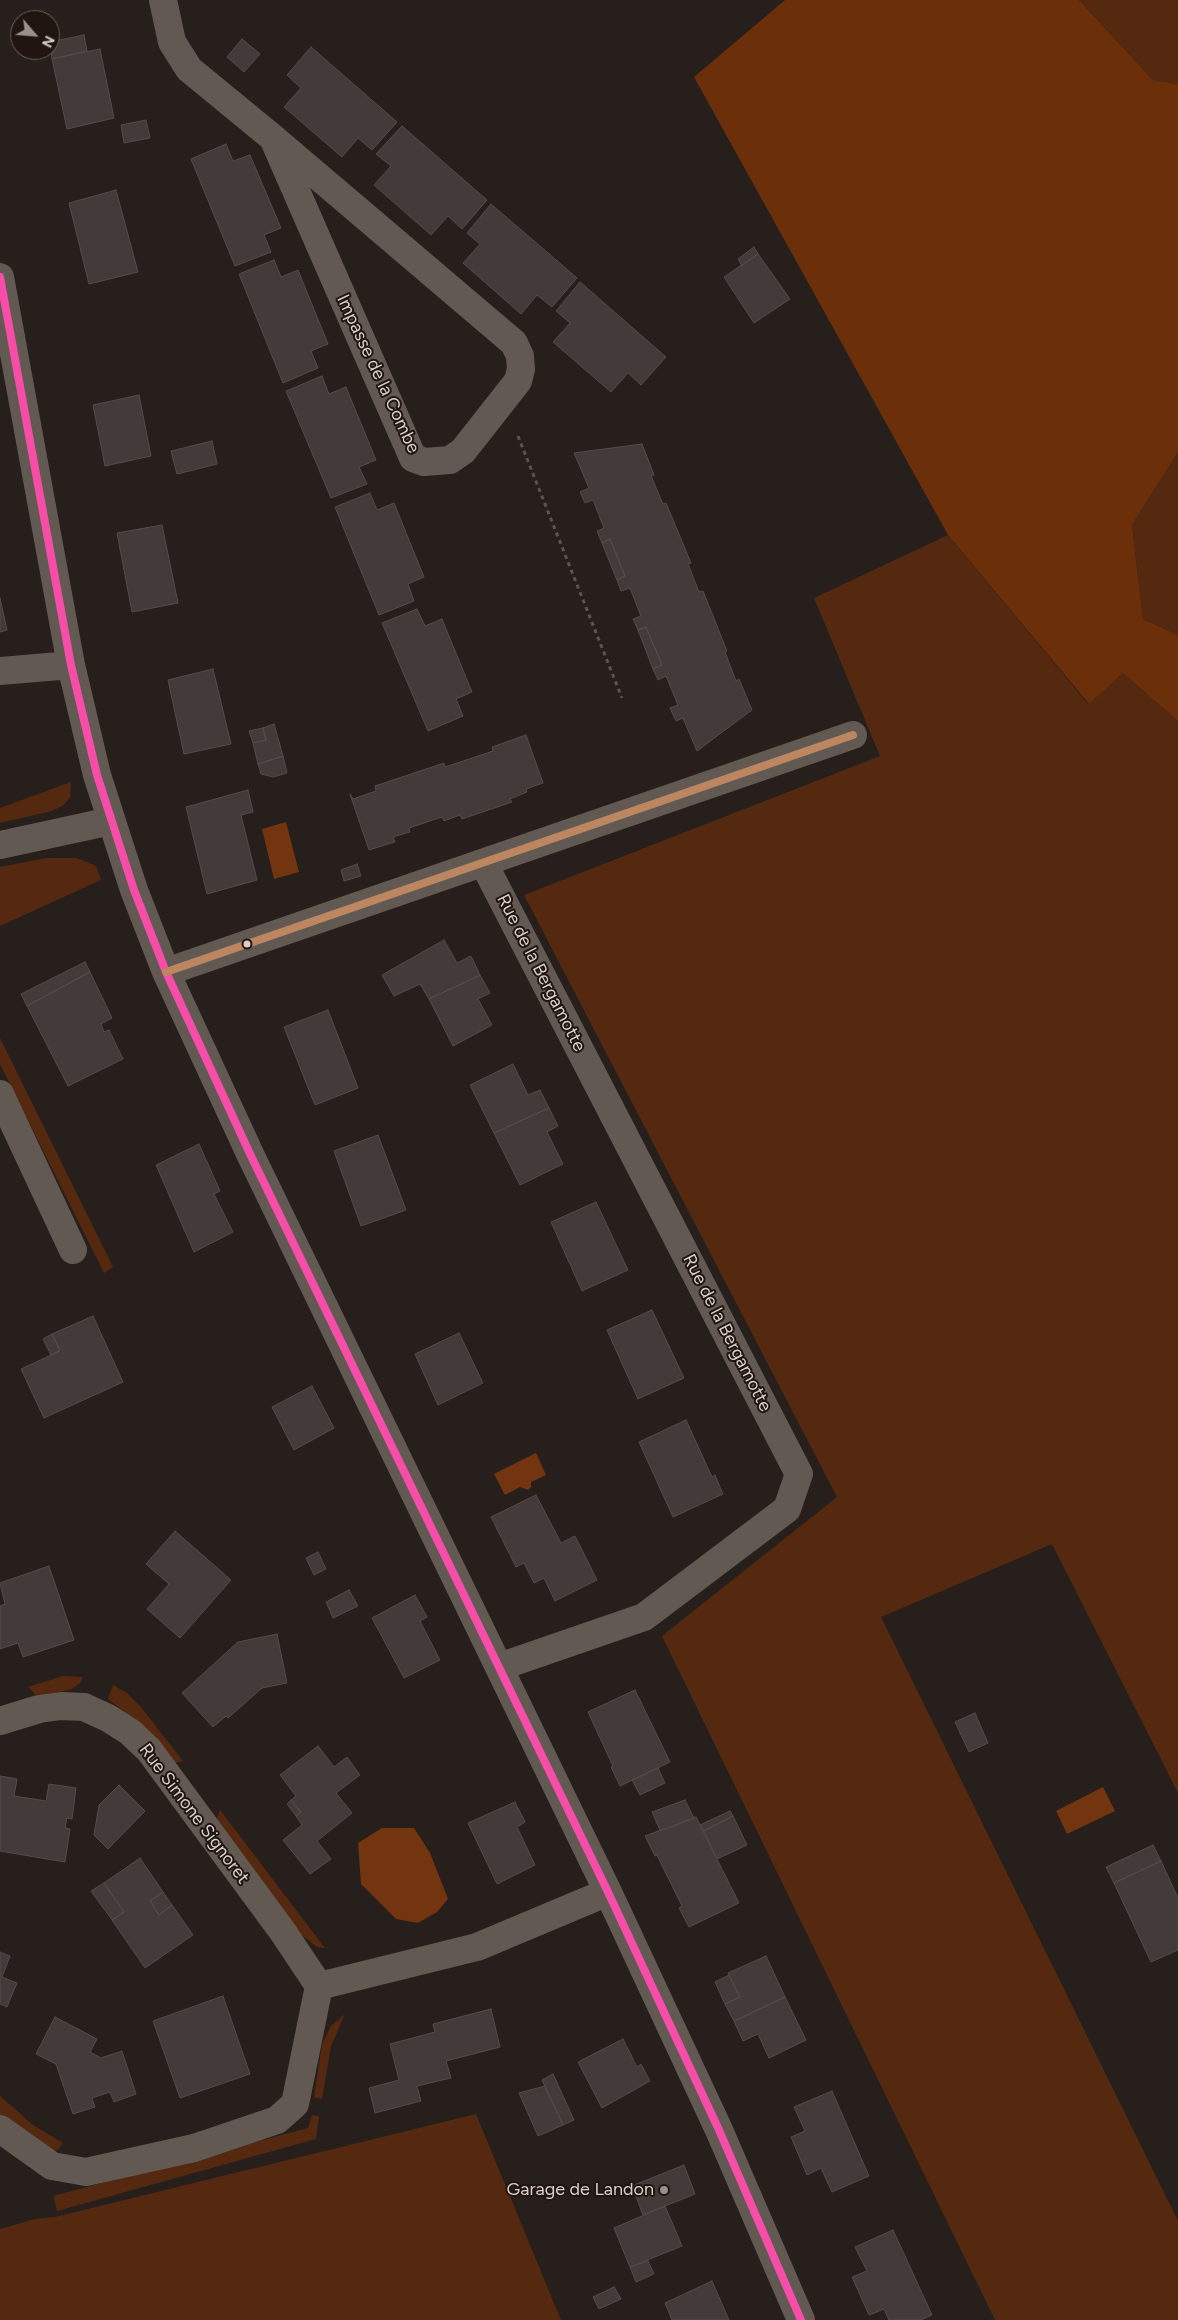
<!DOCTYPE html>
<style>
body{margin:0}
#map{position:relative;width:1178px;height:2320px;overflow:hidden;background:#271f1c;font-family:Figtree,sans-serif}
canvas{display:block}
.north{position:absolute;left:10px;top:10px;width:50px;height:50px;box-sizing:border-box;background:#21150f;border:1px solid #6a5f5a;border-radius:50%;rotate:117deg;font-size:14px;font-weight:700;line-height:20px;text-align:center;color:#d8cfcb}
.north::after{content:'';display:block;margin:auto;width:18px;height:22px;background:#9a918e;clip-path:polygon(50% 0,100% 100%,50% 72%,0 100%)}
</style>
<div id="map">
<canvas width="1178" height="2320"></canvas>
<div class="north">N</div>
</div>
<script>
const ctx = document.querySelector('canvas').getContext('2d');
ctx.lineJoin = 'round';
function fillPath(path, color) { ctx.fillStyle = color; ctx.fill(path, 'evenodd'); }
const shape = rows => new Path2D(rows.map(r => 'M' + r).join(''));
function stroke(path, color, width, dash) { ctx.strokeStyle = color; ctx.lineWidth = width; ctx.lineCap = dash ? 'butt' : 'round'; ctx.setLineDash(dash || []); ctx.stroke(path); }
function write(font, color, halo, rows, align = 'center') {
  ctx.font = font + ' Figtree,sans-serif'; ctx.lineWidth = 4; ctx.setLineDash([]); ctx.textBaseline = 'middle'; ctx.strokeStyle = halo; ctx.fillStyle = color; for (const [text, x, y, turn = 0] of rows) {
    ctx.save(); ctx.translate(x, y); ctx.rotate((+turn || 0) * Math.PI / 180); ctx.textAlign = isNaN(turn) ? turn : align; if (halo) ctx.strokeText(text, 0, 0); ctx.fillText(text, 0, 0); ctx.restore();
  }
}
fillPath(shape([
 [1079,0,1178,0,1178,84,1153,80],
 [1178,452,1178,635,1143,619,1132,525],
 [948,535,1088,704,1123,673,1178,721,1178,1793,1052,1544,881,1617,1178,2221,1178,2320,995,2320,662,1636,837,1497,524,895,880,756,814,598],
 [71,782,70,798,62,806,52,811,0,823,0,808],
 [46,858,76,858,87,862,96,866,101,880,0,926,0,867],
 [0,1038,113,1267,104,1273,0,1064],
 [63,1676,83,1677,80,1683,72,1689,38,1697,28,1687],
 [113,1685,127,1693,140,1706,183,1761,169,1764,131,1717,108,1699],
 [220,1810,325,1948,317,1947,300,1934,215,1824],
 [345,2014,331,2046,322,2099,314,2097,322,2044,331,2026],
 [0,2096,33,2125,63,2143,58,2150,54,2151,0,2116],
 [476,2114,561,2320,0,2320,0,2229,35,2219,55,2217],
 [312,2115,319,2116,316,2139,57,2211,53,2196,308,2128]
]), '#542910');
fillPath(shape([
 [785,0,1079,0,1153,80,1178,84,1178,452,1132,525,1143,619,1178,635,1178,721,1123,673,1089,704,948,535,694,77]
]), '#6b2f0a');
fillPath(shape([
 [286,822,299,872,274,879,262,829],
 [536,1453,546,1475,531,1482,531,1487,528,1490,520,1487,505,1495,494,1474],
 [1103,1787,1115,1811,1067,1834,1056,1811],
 [382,1828,414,1828,430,1853,448,1899,437,1912,418,1923,396,1919,361,1884,358,1843]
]), '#733510');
const building = shape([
 [84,35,87,51,52,59,50,42,84,35],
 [242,39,260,54,244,72,227,57,242,39],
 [311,47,397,122,372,150,358,138,342,157,284,107,301,88,287,75,311,47],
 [100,49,114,118,67,129,52,59,100,49],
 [146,120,150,138,124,143,121,125,146,120],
 [402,126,487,200,462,229,448,216,431,235,374,185,391,166,376,154,402,126],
 [226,144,233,161,250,155,281,228,264,235,271,252,235,266,191,159,226,144],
 [116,190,138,272,89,284,69,203,116,190],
 [491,204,577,278,552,307,537,295,521,314,463,263,480,244,467,233,491,204],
 [754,247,758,254,742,266,738,259,754,247],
 [758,254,790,299,754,323,724,277,758,254],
 [274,260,281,277,298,270,328,344,311,351,318,368,283,383,239,274,274,260],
 [580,282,666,357,641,385,628,373,611,392,553,342,570,323,556,311,580,282],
 [322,376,329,394,346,387,376,460,359,467,367,484,331,498,286,391,322,376],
 [139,395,151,456,105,466,93,405,139,395],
 [212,441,217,464,177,474,171,451,212,441],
 [642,444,654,475,651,476,663,504,666,503,691,563,688,564,699,592,703,591,727,651,725,652,736,681,739,679,752,710,697,751,683,718,676,721,670,708,678,705,666,676,658,680,653,669,662,665,646,627,638,630,633,619,641,616,630,588,621,591,617,580,625,576,610,539,602,543,597,531,604,528,593,500,585,503,580,492,589,488,574,453,642,444],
 [370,493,377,510,394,503,424,577,408,584,414,601,379,615,335,507,370,493],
 [162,525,178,603,132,612,117,533,162,525],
 [610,539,625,576,617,580,602,543,610,539],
 [0,598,7,630,0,632,0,598],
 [417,609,425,626,442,619,472,692,456,699,463,716,428,731,382,623,417,609],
 [646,627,662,665,653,669,638,630,646,627],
 [213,669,231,744,184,754,168,680,213,669],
 [274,724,283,756,258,764,253,743,266,740,263,728,274,724],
 [263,728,266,740,253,743,249,731,263,728],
 [526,735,543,783,526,789,527,792,510,799,512,802,462,819,460,815,444,821,442,817,409,828,410,832,393,837,395,842,369,850,350,794,353,799,376,791,375,786,444,763,445,767,493,751,492,747,526,735],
 [283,756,287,773,273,777,261,774,258,764,283,756],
 [248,790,253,812,241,815,257,880,207,894,186,807,248,790],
 [357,864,361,876,344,881,341,870,357,864],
 [444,940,457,963,471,956,480,975,429,999,420,984,394,996,382,975,444,940],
 [85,962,90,972,27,1006,21,994,85,962],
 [90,972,112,1018,101,1024,104,1032,109,1030,123,1059,68,1086,27,1006,90,972],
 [480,975,490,993,478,999,492,1025,453,1046,429,999,480,975],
 [328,1010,358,1088,315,1105,284,1027,328,1010],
 [513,1064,528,1095,540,1090,549,1108,494,1133,470,1085,513,1064],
 [549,1108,558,1126,547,1132,563,1164,520,1185,494,1133,549,1108],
 [378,1135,406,1210,361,1226,334,1151,378,1135],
 [199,1144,220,1191,214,1194,233,1232,194,1252,156,1165,199,1144],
 [596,1202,628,1270,582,1291,551,1222,596,1202],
 [652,1310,684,1378,638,1399,607,1330,652,1310],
 [93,1316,123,1382,44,1418,21,1369,60,1351,52,1334,93,1316],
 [459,1333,483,1383,438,1405,415,1354,459,1333],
 [52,1334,60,1351,51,1355,43,1339,52,1334],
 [312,1386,334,1428,294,1450,272,1407,312,1386],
 [686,1420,712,1477,715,1475,723,1494,673,1517,639,1442,686,1420],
 [536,1495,561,1543,575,1536,597,1580,555,1601,544,1578,534,1583,524,1563,516,1567,491,1517,536,1495],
 [175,1531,231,1580,180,1638,147,1609,169,1584,146,1564,175,1531],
 [318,1552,326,1569,314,1575,306,1558,318,1552],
 [49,1566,74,1640,23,1657,18,1643,0,1649,0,1606,5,1604,0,1583,49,1566],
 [349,1590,358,1606,333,1618,326,1602,349,1590],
 [415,1595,427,1617,420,1621,440,1660,404,1678,372,1618,415,1595],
 [277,1634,287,1683,262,1688,228,1718,226,1716,213,1727,182,1693,238,1642,277,1634],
 [635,1690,670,1762,620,1786,611,1767,613,1766,588,1712,635,1690],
 [975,1713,988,1743,969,1752,955,1722,975,1713],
 [318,1746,334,1767,347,1757,360,1775,336,1793,352,1813,317,1841,331,1859,310,1874,283,1840,302,1825,296,1816,301,1812,291,1800,296,1796,280,1775,318,1746],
 [658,1768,665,1783,640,1795,632,1780,658,1768],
 [0,1776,17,1779,14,1796,46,1801,49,1784,76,1788,72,1819,67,1818,65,1828,70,1829,65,1862,0,1851,0,1776],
 [119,1785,145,1811,108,1849,94,1835,99,1805,119,1785],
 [291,1800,301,1812,296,1816,287,1804,291,1800],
 [685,1800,694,1818,667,1829,660,1830,652,1812,685,1800],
 [515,1802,525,1822,517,1827,535,1865,497,1884,468,1823,515,1802],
 [730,1811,733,1816,703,1831,700,1825,730,1811],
 [733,1816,747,1845,717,1859,704,1831,733,1816],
 [696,1817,739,1903,689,1927,679,1908,682,1906,657,1855,655,1856,645,1836,696,1817],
 [1153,1845,1161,1861,1114,1883,1106,1867,1153,1845],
 [140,1858,163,1892,150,1901,159,1915,172,1905,193,1935,145,1968,112,1920,124,1912,104,1883,140,1858],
 [1161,1861,1178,1898,1178,1950,1151,1962,1114,1883,1161,1861],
 [104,1883,124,1912,112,1920,91,1891,104,1883],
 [163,1892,172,1905,159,1915,150,1901,163,1892],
 [0,1952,10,1956,2,1977,17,1983,7,2007,0,2004,0,1952],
 [766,1956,785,1997,734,2021,725,2004,740,1997,728,1973,766,1956],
 [729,1975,740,1997,725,2004,715,1982,729,1975],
 [223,1996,250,2074,180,2098,153,2021,223,1996],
 [785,1997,806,2040,769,2058,758,2034,743,2041,734,2021,785,1997],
 [491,2009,500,2047,446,2061,451,2078,417,2086,421,2101,375,2113,369,2088,399,2080,390,2044,435,2032,433,2024,491,2009],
 [55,2017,97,2039,90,2052,101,2058,122,2051,136,2094,114,2102,110,2092,92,2098,95,2107,73,2114,56,2064,36,2054,55,2017],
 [623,2039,637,2067,641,2064,650,2081,602,2108,578,2062,623,2039],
 [553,2074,574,2120,563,2125,542,2080,553,2074],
 [545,2086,563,2125,538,2136,519,2093,545,2086],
 [832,2091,869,2176,832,2192,821,2168,807,2175,791,2137,805,2131,794,2107,832,2091],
 [684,2165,695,2194,643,2215,632,2186,684,2165],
 [665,2206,682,2246,630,2267,614,2228,665,2206],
 [893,2230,932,2315,921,2320,889,2320,884,2309,869,2315,852,2277,867,2271,855,2247,893,2230],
 [648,2261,654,2274,636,2282,630,2267,648,2261],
 [712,2281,729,2320,672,2320,665,2303,712,2281],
 [614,2287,621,2299,599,2309,593,2297,614,2287]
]);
fillPath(building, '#423b39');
stroke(building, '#534d4a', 1);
stroke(shape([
 [518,436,622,698]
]), '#5d5450', 3, [4, 4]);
stroke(shape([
 [163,0,172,42,189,69,273,138,514,343,520,356,521,369,518,381,463,451,450,460,424,462,413,458,273,138],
 [0,277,71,665,97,775,134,890,166,972,251,1156,608,1892,719,2130,801,2320],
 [0,671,71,665],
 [0,845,111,821],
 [484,864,799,1474,787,1509,644,1617,499,1667],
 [166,972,853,735],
 [0,1094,73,1250],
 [0,1721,39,1709,61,1706,84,1707,108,1718,130,1732,149,1750,283,1932,319,1986,295,2104,277,2120,194,2148,86,2172,52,2166,0,2129],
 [319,1986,477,1947,608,1892]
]), '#635953', 28);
stroke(shape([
 [0,277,71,665,97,775,134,890,166,972,251,1156,608,1892,719,2130,801,2320]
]), '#f54da8', 8);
stroke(shape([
 [166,972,853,735]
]), '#bb8660', 8);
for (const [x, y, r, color] of [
 [247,944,4.5,"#d8cfcb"],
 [664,2190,5,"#9a918e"]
]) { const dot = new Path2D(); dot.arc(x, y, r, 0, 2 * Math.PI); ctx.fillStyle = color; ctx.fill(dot); stroke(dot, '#21150f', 2); }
write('18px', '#d8cfcb', '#21150f', [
 ["Impasse de la Combe",378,374,65],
 ["Rue de la Bergamotte",541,973,63],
 ["Rue de la Bergamotte",727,1333,63],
 ["Rue Simone Signoret",194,1814,53]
]);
write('18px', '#d8cfcb', '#21150f', [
 ["Garage de Landon",654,2190]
], 'right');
</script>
